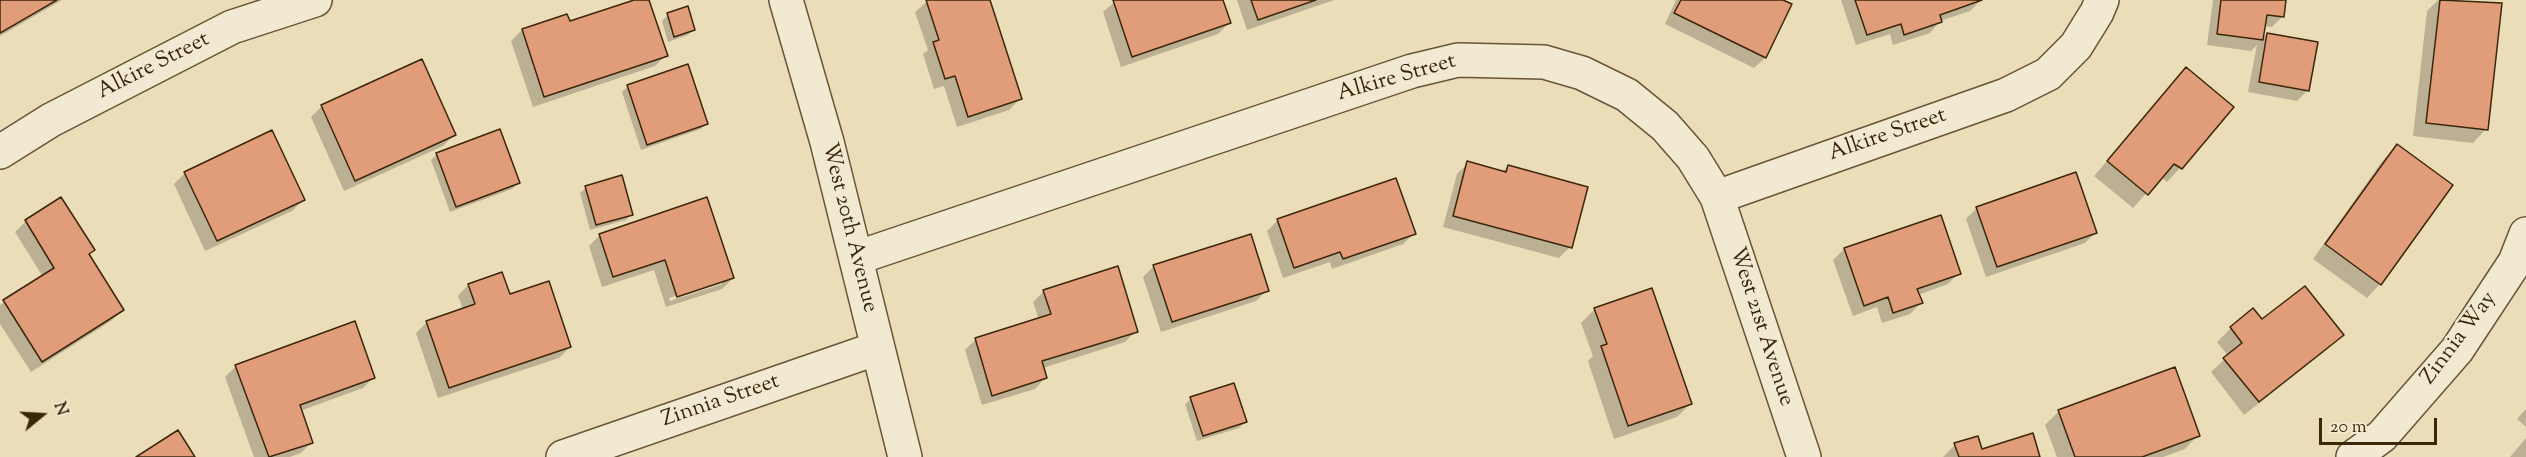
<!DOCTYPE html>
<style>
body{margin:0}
#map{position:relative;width:2526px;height:457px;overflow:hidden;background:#eaddb8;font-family:"Sorts Mill Goudy",serif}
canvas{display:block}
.north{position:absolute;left:12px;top:385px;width:60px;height:60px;-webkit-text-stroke:4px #f1e9d1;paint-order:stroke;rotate:72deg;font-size:16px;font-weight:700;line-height:24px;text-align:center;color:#3c260a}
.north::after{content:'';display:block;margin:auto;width:21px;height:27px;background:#3c260a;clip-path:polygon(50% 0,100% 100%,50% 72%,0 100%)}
.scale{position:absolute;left:2319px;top:418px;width:118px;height:27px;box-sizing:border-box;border:3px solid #3c260a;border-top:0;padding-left:8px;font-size:18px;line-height:21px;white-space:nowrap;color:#3c260a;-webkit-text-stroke:4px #f1e9d1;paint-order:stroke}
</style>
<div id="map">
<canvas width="2526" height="457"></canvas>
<div class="north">N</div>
<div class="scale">20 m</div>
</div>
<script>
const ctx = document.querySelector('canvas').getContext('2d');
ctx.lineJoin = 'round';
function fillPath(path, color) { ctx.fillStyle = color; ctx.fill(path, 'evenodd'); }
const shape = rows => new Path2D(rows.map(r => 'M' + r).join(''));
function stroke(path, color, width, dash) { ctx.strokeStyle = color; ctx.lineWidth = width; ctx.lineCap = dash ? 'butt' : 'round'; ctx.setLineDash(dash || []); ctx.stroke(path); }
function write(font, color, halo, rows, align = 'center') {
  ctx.font = font + ' "Sorts Mill Goudy",serif'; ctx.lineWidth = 5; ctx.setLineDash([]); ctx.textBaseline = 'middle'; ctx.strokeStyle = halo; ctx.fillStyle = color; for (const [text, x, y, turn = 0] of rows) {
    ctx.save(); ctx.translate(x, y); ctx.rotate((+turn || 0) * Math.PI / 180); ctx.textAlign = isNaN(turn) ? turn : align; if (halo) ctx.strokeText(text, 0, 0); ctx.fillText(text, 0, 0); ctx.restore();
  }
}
fillPath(shape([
 [0,0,62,0,0,36],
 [639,0,647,0,666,55,655,66,533,107,511,41,522,30,566,16,569,23],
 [929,0,988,0,1020,99,1009,110,957,127,944,86,934,89,923,54,928,50,915,12],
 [1117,0,1221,0,1229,23,1218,34,1121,67,1103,12],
 [1237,0,1334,0,1247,30],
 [1676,0,1779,0,1790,5,1765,58,1754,68,1665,24],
 [1841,0,1981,0,1970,11,1940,21,1930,33,1893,45,1890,34,1856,45],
 [2213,0,2285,0,2283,16,2272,27,2264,26,2262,40,2267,34,2308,90,2297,101,2248,92,2257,45,2251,51,2207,45],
 [2438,0,2500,4,2486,129,2473,143,2413,136,2427,11],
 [668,15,694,29,688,35,668,42,662,21],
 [2186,69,2232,107,2180,168,2167,182,2161,177,2133,208,2094,176],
 [628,86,707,123,701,129,641,150,622,92],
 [322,106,454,135,443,146,344,191,311,117],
 [2397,146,2380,284,2367,298,2313,259,2383,160],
 [437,154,518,183,512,189,450,212,431,160],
 [1468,163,1502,172,1508,167,1570,247,1559,258,1443,227,1457,174],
 [185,173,303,200,292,211,205,251,174,184],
 [586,188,631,214,626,220,590,230,580,193],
 [1977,208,2096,232,2085,243,1986,277,1966,219],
 [1940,217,1959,273,1948,284,1918,295,1921,303,1910,314,1882,323,1877,307,1853,316,1833,260,1844,249],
 [1278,220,1414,233,1403,244,1332,269,1330,262,1283,278,1267,231],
 [26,221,93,250,88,255,122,310,111,321,31,372,0,324,0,305,43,277,15,232],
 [600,235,733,278,722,289,666,307,654,270,602,287,589,246],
 [722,281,722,284,670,301,669,298],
 [1154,266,1267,290,1256,301,1161,332,1143,277],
 [468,285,509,296,570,347,559,358,438,398,416,333,427,322,463,310,458,296],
 [1044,291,1136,331,1125,342,1043,368,1045,378,1035,389,982,405,965,350,976,339,1039,320,1033,302],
 [1595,309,1691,403,1677,417,1614,439,1588,361,1593,356,1581,323],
 [2262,321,2342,335,2328,349,2244,415,2211,372,2228,356,2217,342,2231,328],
 [236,366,374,377,363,388,300,411,312,442,301,453,290,457,254,457,225,377],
 [1191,399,1245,422,1239,428,1197,441,1185,404],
 [2526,409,2526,427,2517,419],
 [2059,411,2198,435,2185,449,2163,457,2057,457,2045,425],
 [2526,438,2526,457,2510,457],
 [1955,445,1981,451,2039,457,1943,457]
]), '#0003');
const building = shape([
 [0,0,57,0,0,33,0,0],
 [634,0,649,0,668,56,544,97,522,29,567,14,570,21,634,0],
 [926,0,990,0,1022,99,968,117,955,76,945,79,933,42,939,40,926,0],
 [1113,0,1223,0,1231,23,1132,57,1113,0],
 [1251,0,1316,0,1258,20,1251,0],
 [1681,0,1783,0,1792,4,1766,58,1674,13,1681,0],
 [1855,0,1982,0,1940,15,1942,22,1904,35,1901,24,1867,35,1855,0],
 [2221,0,2286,0,2284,17,2267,15,2263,40,2217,34,2221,0],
 [2440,0,2502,3,2488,130,2426,123,2440,0],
 [688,6,695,30,674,37,667,13,688,6],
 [2267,33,2318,42,2309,91,2259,82,2267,33],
 [422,59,456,135,355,181,321,105,422,59],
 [688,64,708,124,647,145,627,85,688,64],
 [2186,67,2234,107,2182,169,2174,164,2148,195,2107,161,2186,67],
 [500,129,520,183,456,207,436,153,500,129],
 [272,130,305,200,217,241,184,172,272,130],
 [2397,144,2453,185,2381,285,2325,244,2397,144],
 [1467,161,1506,172,1508,165,1588,187,1572,248,1453,216,1467,161],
 [2076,172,2097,233,1997,267,1976,207,2076,172],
 [622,175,633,215,596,225,585,186,622,175],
 [1396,178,1416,234,1343,259,1340,252,1294,268,1277,219,1396,178],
 [61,197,95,250,89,254,124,310,42,362,3,300,54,268,25,220,61,197],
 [707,197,734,278,677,297,665,260,613,277,599,234,707,197],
 [1941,215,1961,274,1917,289,1923,303,1893,313,1888,297,1864,306,1844,248,1941,215],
 [1251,234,1269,291,1172,322,1153,265,1251,234],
 [1118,266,1138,332,1042,361,1047,378,992,396,975,338,1051,314,1043,290,1118,266],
 [502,272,510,294,549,281,571,347,449,388,426,321,475,304,468,284,502,272],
 [2305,286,2344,335,2259,402,2223,358,2242,343,2230,327,2253,308,2262,319,2305,286],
 [1652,288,1692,404,1628,426,1601,346,1607,344,1594,308,1652,288],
 [355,321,375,378,300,405,313,443,269,457,235,365,355,321],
 [2175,367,2200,436,2142,457,2075,457,2058,410,2175,367],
 [1234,383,1247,422,1203,436,1190,397,1234,383],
 [178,430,195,457,136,457,178,430],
 [2033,433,2040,457,1959,457,1954,443,1978,436,1982,449,2033,433]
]);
fillPath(building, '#e19d7a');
stroke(building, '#3c260a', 1.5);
const minor = shape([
 [786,0,827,142,905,457],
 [0,152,51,120,232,27,315,0],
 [1717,197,2006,95,2048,74,2076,46,2097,12,2102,0],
 [856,258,1412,71,1458,60,1544,62,1582,73,1627,95,1665,126,1693,158,1717,197,1804,457],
 [563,457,878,348],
 [2353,457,2382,436,2457,350,2515,262,2526,234]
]);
stroke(minor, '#685436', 36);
stroke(minor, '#f1e9d1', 33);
write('22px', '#3c260a', '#f1e9d1', [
 ["Alkire Street",154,67,-27],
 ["Alkire Street",1397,79,-16],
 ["Alkire Street",1888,136,-19],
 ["West 20th Avenue",848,228,76],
 ["West 21st Avenue",1760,327,72],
 ["Zinnia Way",2460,339,-53],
 ["Zinnia Street",721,402,-19]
]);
</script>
